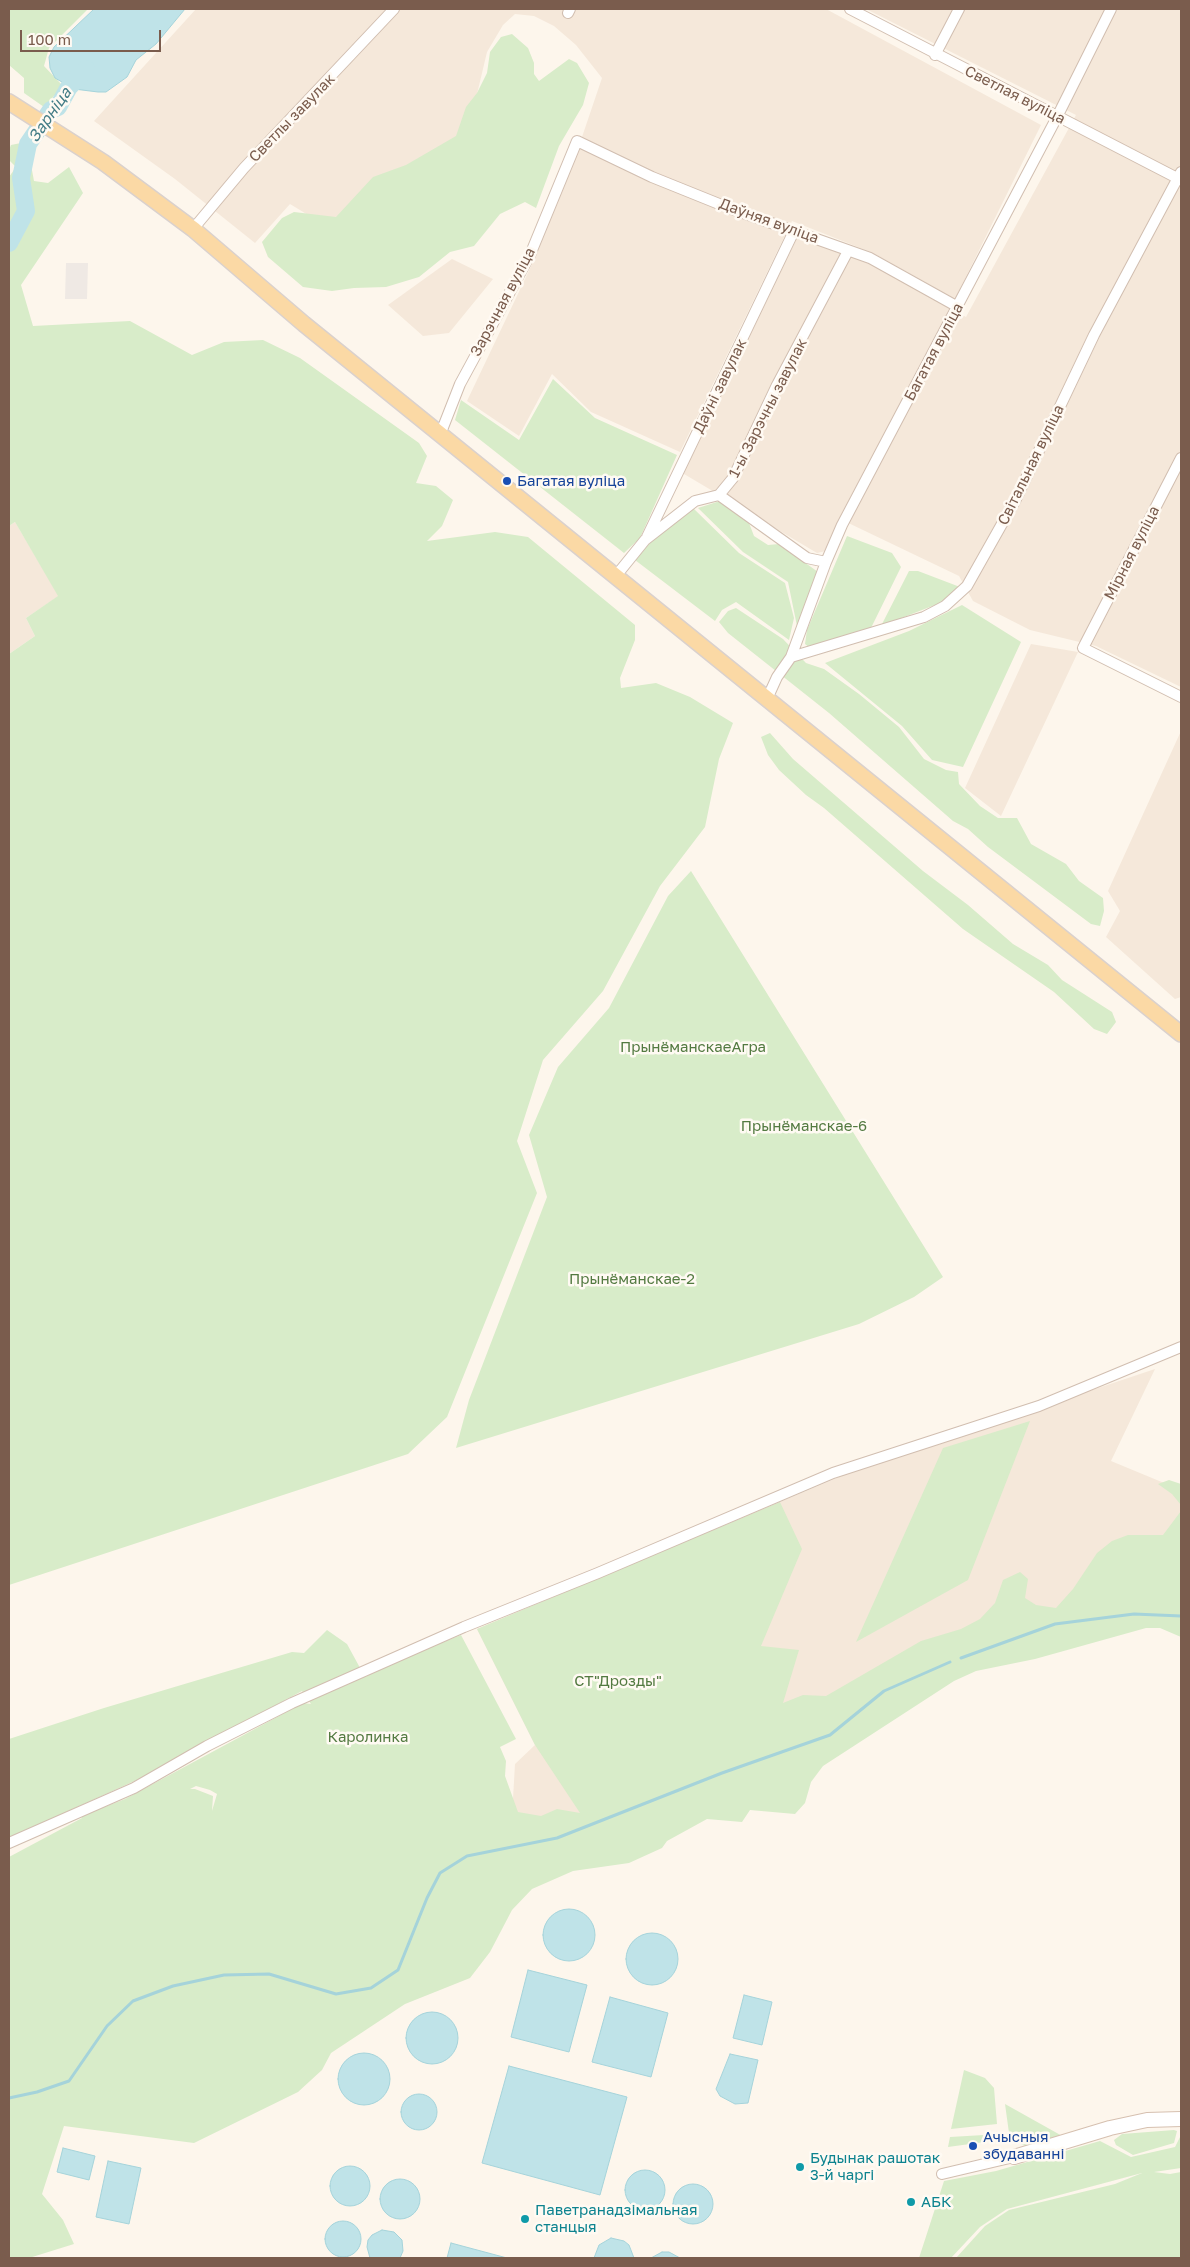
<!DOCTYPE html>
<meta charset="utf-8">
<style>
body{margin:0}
#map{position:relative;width:1190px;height:2267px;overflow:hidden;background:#fdf6ec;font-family:"Golos Text",sans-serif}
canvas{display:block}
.frame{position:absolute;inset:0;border:10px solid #7a5c4d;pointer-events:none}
.scale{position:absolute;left:20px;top:30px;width:141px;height:22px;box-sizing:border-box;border:2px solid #7a5c4d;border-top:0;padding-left:6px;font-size:15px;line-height:18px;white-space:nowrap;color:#7a5c4d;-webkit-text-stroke:4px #fffaf3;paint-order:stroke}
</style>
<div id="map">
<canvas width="1190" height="2267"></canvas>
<div class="frame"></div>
<div class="scale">100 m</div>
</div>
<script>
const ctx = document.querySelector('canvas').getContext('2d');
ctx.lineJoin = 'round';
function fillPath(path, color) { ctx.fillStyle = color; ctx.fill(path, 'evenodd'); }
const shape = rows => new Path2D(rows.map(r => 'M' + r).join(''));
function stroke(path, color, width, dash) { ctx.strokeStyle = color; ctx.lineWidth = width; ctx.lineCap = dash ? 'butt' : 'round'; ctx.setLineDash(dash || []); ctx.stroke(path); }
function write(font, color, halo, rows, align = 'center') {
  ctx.font = font + ' "Golos Text",sans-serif'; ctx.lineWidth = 5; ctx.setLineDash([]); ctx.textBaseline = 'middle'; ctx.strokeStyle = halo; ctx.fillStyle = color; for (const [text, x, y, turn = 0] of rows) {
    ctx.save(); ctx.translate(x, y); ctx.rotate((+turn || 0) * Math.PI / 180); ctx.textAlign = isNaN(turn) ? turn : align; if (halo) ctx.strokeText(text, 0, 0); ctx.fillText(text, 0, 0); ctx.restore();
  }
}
fillPath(shape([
 [196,9,826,9,1041,125,955,299,873,253,792,221,680,452,591,412,552,374,519,436,467,401,535,258,582,137,602,78,576,45,554,26,534,16,515,14,503,25,487,52,468,132,331,229,290,204,255,243,175,179,94,121],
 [866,9,1181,9,1181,687,1096,646,1030,630,973,601,959,576,840,519,826,551,817,553,679,471,796,237,869,263,966,317,1076,115],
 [452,259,493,279,449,333,423,336,388,305],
 [15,522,59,596,26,618,35,636,9,654,9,526],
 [1031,644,1078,652,1001,816,965,788],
 [1181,731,1181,997,1175,999,1106,937,1120,911,1108,891],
 [1155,1369,1111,1461,1181,1490,1181,1514,1164,1541,1052,1614,827,1700,578,1818,512,1816,515,1764,535,1745,477,1629,868,1465]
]), '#f5e8da');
fillPath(shape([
 [66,263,88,263,87,299,65,299]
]), '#efe9e4');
fillPath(shape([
 [9,9,88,9,49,48,44,66,63,86,44,107,24,93,24,78,9,65],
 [512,34,528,48,534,63,534,74,539,81,569,59,577,63,589,83,583,105,559,146,536,208,525,202,500,214,474,246,450,252,419,277,386,287,354,288,332,291,303,287,268,257,262,242,282,218,294,212,336,217,373,177,406,165,456,136,466,107,477,93,487,73,490,52,501,37],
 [21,143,29,154,34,181,48,183,69,167,83,193,21,285,33,326,130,321,192,355,224,342,263,340,300,358,419,443,427,456,416,483,436,486,453,500,442,526,427,541,495,532,528,537,635,625,635,640,620,678,621,688,656,683,690,697,733,723,719,759,705,827,660,886,603,991,543,1060,517,1141,537,1193,447,1417,408,1454,9,1585,9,654,35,636,26,618,58,596,15,522,9,526,9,177,16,167,9,160,9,150,11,145],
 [553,379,595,418,677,455,640,538,624,553,455,420,461,400,519,440],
 [720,501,749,523,754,536,768,545,779,544,818,572,797,626,788,582,743,552,698,508],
 [693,508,739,553,785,583,794,618,789,640,736,602,722,610,715,621,635,560,649,544],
 [847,536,892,553,901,567,871,628,810,648,805,644,807,630],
 [909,571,918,571,960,587,940,603,881,626],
 [962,605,1021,642,963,767,932,760,902,726,825,663,909,631],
 [736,608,783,639,806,663,824,669,859,694,899,727,924,759,946,770,958,772,959,784,980,806,998,818,1017,818,1031,844,1066,864,1079,881,1103,898,1104,911,1100,926,1091,924,988,847,968,829,953,821,829,713,728,633,719,622,728,611],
 [770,733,793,759,923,871,968,905,1013,944,1048,965,1062,980,1112,1012,1116,1022,1107,1034,1094,1029,1054,992,963,929,824,808,806,795,779,770,768,755,761,737],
 [691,871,943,1277,914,1297,859,1324,456,1448,469,1400,547,1197,529,1135,558,1067,609,1008,668,896],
 [1030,1421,968,1580,856,1642,943,1448],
 [1169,1480,1181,1484,1181,1505,1172,1494,1158,1484],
 [780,1502,802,1549,761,1646,799,1650,783,1703,803,1695,826,1696,921,1641,961,1629,980,1619,995,1603,1003,1580,1020,1572,1028,1579,1025,1598,1036,1605,1056,1608,1073,1589,1097,1553,1112,1541,1128,1535,1163,1535,1181,1511,1181,1637,1160,1628,1146,1628,1035,1659,976,1671,954,1681,823,1766,811,1782,805,1803,795,1814,750,1810,742,1822,707,1819,667,1841,662,1848,629,1863,573,1871,532,1889,512,1910,490,1952,470,1978,405,2004,331,2053,322,2070,298,2092,194,2143,64,2126,42,2194,63,2220,74,2244,29,2258,9,2258,9,1857,82,1818,81,1816,125,1799,303,1703,311,1704,302,1691,139,1779,9,1838,9,1739,104,1708,292,1652,304,1653,327,1630,347,1644,365,1677,389,1664,461,1635,516,1739,500,1747,506,1761,505,1776,518,1812,541,1816,557,1809,580,1813,535,1745,477,1629],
 [196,1786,210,1790,217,1794,212,1811,213,1796,195,1789,190,1789],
 [964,2070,985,2078,994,2088,997,2124,951,2129],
 [1005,2104,1064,2137,1028,2147,1018,2143,1009,2133],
 [1174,2130,1177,2131,1174,2143,1133,2155,1116,2145,1114,2140,1122,2134],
 [984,2135,999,2140,948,2147,950,2137],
 [1181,2135,1181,2168,1154,2172,1170,2174,1181,2172,1181,2258,956,2258,985,2226,1009,2210,1115,2184,1142,2173,1007,2209,980,2227,951,2258,919,2258,944,2181,996,2171,1100,2141,1131,2157,1175,2147],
 [996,2150,1002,2153,981,2158,983,2152]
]), '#d8ecc9');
const water = shape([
 [94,9,185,9,156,44,136,60,127,77,106,92,98,92,74,89,55,78,50,68,49,57,54,47,94,9],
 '543 1935a26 26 0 1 1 52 0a26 26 0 1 1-52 0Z',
 '626 1959a26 26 0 1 1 52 0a26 26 0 1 1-52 0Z',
 [528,1970,587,1985,569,2052,511,2037,528,1970],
 [744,1995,772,2002,762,2045,733,2038,744,1995],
 [610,1997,668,2013,651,2077,592,2062,610,1997],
 '406 2038a26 26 0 1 1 52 0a26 26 0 1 1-52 0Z',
 '338 2079a26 26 0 1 1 52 0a26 26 0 1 1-52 0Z',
 [730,2054,758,2060,748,2103,735,2104,720,2096,716,2089,730,2054],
 [509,2066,627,2097,600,2195,482,2163,509,2066],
 '401 2112a18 18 0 1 1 36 0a18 18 0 1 1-36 0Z',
 [63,2148,95,2156,89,2180,57,2172,63,2148],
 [108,2161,141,2168,129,2224,96,2217,108,2161],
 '330 2186a20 20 0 1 1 40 0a20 20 0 1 1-40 0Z',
 '625 2190a20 20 0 1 1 40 0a20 20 0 1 1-40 0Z',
 '380 2199a20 20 0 1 1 40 0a20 20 0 1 1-40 0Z',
 '673 2204a20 20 0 1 1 40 0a20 20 0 1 1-40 0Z',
 '325 2239a18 18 0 1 1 36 0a18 18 0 1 1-36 0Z',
 [382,2230,394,2232,402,2240,403,2251,400,2258,370,2258,367,2247,368,2240,372,2235,382,2230],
 [611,2238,624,2241,629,2245,634,2258,594,2258,599,2245,611,2238],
 [451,2243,507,2258,447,2258,451,2243],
 [662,2252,669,2252,680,2258,651,2258,662,2252]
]);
fillPath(water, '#bfe3e8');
stroke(water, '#a5d3da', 1);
stroke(shape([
 [961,1658,1055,1624,1134,1614,1181,1616],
 [9,2098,37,2092,69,2081,107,2026,133,2001,173,1986,224,1975,269,1974,336,1994,371,1988,398,1970,427,1898,440,1873,467,1856,557,1838,722,1773,830,1735,884,1691,950,1662]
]), '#a5d3da', 3);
stroke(shape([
 [9,243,26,211,21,178,28,144,51,110,58,107,69,87,86,69]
]), '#bfe3e8', 18);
const street = shape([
 [850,9,1181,180],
 [568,13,570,9],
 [935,55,959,9],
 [193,229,244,168,394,9],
 [440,435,460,384,530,255,577,141,652,177,729,208,870,258,958,307],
 [1181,458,1083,648,1181,697],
 [719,495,807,558,826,562],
 [647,537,794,231],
 [615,577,645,540,695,501,719,495,733,478,777,385,848,251],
 [791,657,924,617,945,606,967,586,1016,499,1094,335,1181,172],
 [767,699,777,677,791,657,826,562,842,525,1057,117,1111,9],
 [9,1843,134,1788,207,1746,292,1703,464,1627,598,1573,833,1473,1039,1406,1181,1347],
 [942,2174,1014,2157]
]);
const secondary = shape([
 [1014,2157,1110,2128,1147,2120,1181,2119]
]);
const primary = shape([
 [9,102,103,162,193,229,304,324,1181,1034]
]);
stroke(street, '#d1beb0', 12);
stroke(secondary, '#d6c0b0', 16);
stroke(primary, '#dad1cd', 18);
stroke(street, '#fff', 10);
stroke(secondary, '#fff', 14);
stroke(primary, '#fbd9a5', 15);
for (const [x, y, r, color] of [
 [507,481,5,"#1a4fb4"],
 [973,2146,5,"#1a4fb4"],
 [800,2167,5,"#0f9aa8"],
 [911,2202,5,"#0f9aa8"],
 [525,2219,5,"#0f9aa8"]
]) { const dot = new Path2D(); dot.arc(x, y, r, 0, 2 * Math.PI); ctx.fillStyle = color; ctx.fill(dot); stroke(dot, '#fffaf3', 2); }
write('15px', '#7a5c4d', '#fffaf3', [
 ["Светлая вуліца",1015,95,27],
 ["Светлы завулак",292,118,-46],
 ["Даўняя вуліца",769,221,20],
 ["Зарэчная вуліца",503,302,-62],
 ["Багатая вуліца",934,352,-62],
 ["Даўні завулак",720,386,-64],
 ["1-ы Зарэчны завулак",768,408,-63],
 ["Світальная вуліца",1031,465,-64],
 ["Мірная вуліца",1132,553,-63]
]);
write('15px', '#164399', '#fffaf3', [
 ["Багатая вуліца",517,481],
 ["Ачысныя",983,2137],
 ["збудаванні",983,2154]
], 'left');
write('15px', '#537a41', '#fffaf3', [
 ["ПрынёманскаеАгра",693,1047],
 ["Прынёманскае-6",804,1126],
 ["Прынёманскае-2",632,1279],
 ["СТ\"Дрозды\"",618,1681],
 ["Каролинка",368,1737]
]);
write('15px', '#0d838f', '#fffaf3', [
 ["Будынак рашотак",810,2158],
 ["3-й чаргі",810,2175],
 ["АБК",921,2202],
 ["Паветранадзімальная",535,2210],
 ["станцыя",535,2227]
], 'left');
write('italic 16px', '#437c86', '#fffaf3', [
 ["Зарніца",50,115,-55]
]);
</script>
